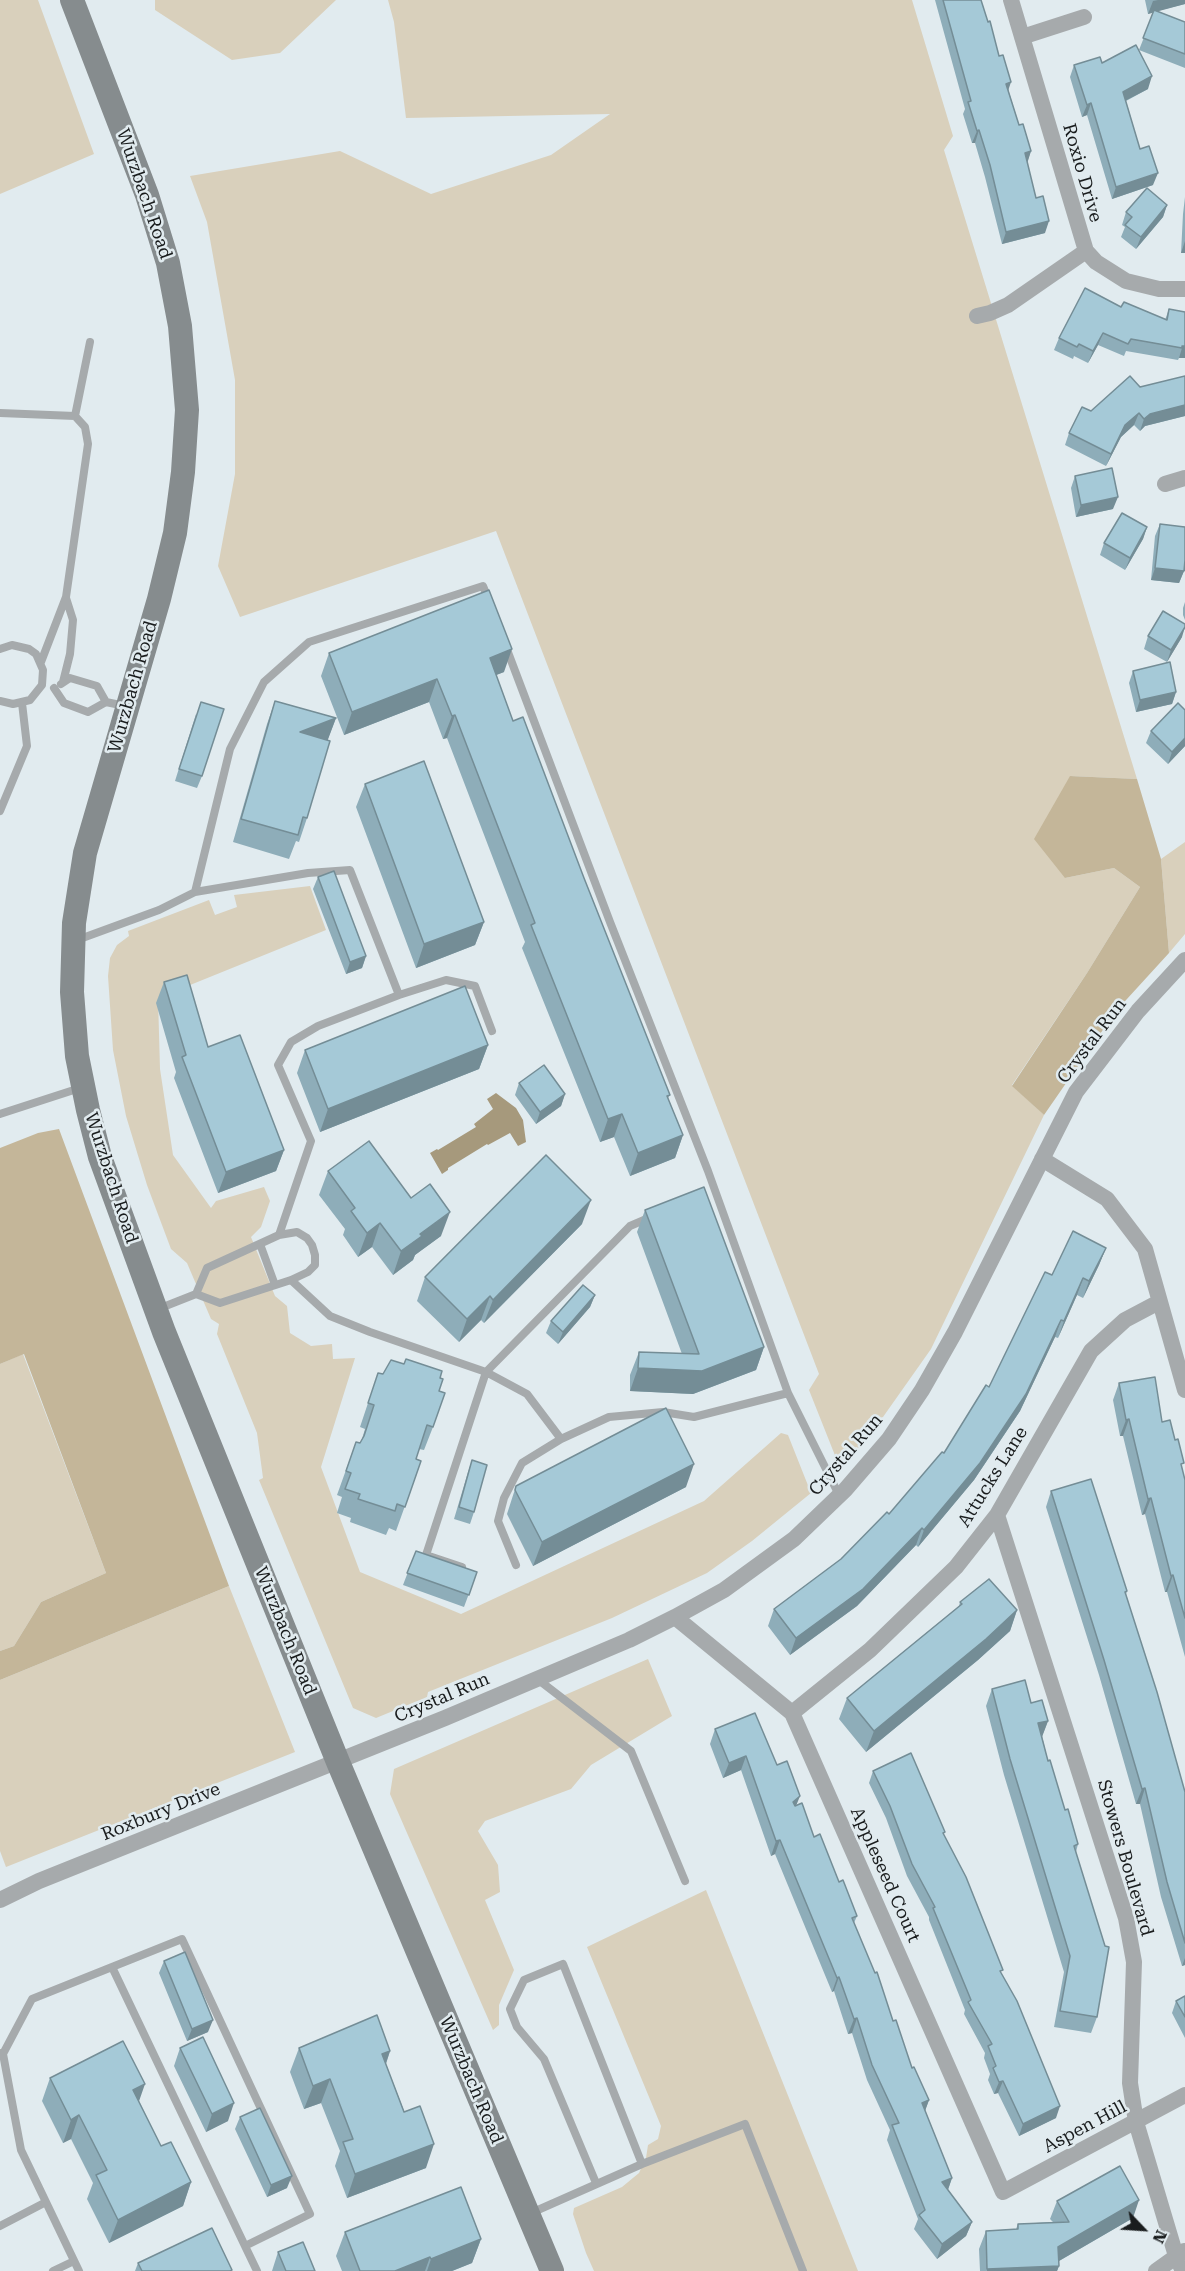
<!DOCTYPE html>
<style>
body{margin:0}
#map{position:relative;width:1185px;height:2271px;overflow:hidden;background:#e1ebef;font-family:"Roboto Serif",serif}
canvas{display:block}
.north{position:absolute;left:1113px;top:2199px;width:60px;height:60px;-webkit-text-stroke:4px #e1ebef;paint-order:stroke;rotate:115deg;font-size:16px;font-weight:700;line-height:24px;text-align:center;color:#191c1d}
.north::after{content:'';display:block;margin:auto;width:21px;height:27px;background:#191c1d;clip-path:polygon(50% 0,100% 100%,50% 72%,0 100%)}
</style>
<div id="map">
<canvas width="1185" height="2271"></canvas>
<div class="north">N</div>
</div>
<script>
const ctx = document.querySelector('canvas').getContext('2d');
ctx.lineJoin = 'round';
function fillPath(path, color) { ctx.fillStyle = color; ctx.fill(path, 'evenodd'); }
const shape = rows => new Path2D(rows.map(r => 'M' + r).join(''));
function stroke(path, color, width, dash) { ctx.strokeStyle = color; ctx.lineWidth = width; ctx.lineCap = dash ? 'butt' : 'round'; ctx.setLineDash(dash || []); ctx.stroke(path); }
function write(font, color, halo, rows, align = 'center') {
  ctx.font = font + ' "Roboto Serif",serif'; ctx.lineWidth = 5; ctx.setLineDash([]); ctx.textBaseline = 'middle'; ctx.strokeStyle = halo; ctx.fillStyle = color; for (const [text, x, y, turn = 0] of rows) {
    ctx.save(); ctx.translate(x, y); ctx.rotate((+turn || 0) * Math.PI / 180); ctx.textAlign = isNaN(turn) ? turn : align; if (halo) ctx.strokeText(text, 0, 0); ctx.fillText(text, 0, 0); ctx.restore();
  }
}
fillPath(shape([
 [0,0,38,0,94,154,0,194],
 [155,0,336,0,280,53,232,60,155,10],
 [388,0,912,0,953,136,944,150,1137,779,1070,776,1065,878,1114,868,1140,887,1087,973,1012,1085,1044,1115,931,1349,871,1434,840,1468,809,1390,819,1374,496,531,240,617,218,566,235,474,235,380,207,222,190,176,340,151,431,194,551,155,610,114,406,118,394,22],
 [1185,842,1185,934,1169,953,1161,859],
 [310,886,326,930,158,998,160,1069,173,1155,211,1208,216,1201,264,1187,270,1201,261,1227,251,1237,275,1296,287,1306,290,1333,311,1346,332,1344,333,1359,355,1358,321,1467,360,1572,461,1614,704,1501,781,1433,788,1435,811,1493,752,1541,707,1573,612,1618,428,1692,427,1697,376,1718,353,1708,259,1480,263,1478,257,1433,217,1334,219,1324,211,1319,187,1263,171,1249,147,1185,126,1116,113,1050,108,976,110,958,117,945,129,936,128,931,209,900,215,915,237,907,234,895],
 [23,1354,106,1573,41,1602,14,1646,0,1651,0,1364],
 [229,1586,295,1752,6,1867,0,1851,0,1680],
 [648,1659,672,1716,591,1765,571,1789,485,1821,478,1831,498,1865,500,1892,485,1900,514,1970,499,2005,499,2025,493,2030,390,1794,394,1769],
 [706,1890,858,2271,594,2271,586,2253,573,2214,574,2208,622,2187,639,2173,646,2158,648,2145,658,2139,661,2126,587,1947]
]), '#d9d0bc');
fillPath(shape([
 [1070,776,1137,779,1161,859,1169,953,1116,1011,1044,1115,1012,1086,1087,973,1140,887,1114,868,1065,878,1034,839],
 [59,1129,229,1586,0,1680,0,1651,14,1646,41,1602,106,1573,24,1354,0,1364,0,1148,38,1133]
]), '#c4b699');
fillPath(shape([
 [496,1093,516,1108,523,1120,526,1142,518,1146,510,1133,488,1145,487,1144,448,1168,448,1170,442,1174,430,1153,437,1149,438,1150,476,1127,474,1124,493,1109,487,1099]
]), '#a6997c');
stroke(shape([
 [0,413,75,416,85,427,88,444,66,597,41,662],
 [75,416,90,342],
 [506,647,610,922,708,1171,788,1393],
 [0,649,12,645,29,649,36,654,43,670,42,685,30,700,13,704,0,701],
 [63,682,70,654,73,620,66,598],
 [61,684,70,678,97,686,106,702],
 [54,688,64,703,88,712,106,702,125,706],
 [0,811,27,746,22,703],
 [195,892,230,749,264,682,309,642,483,586,489,601],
 [77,940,159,910,195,892,308,873,350,870,399,995,318,1026,291,1042,278,1065,311,1141,279,1235],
 [399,995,446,980,475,986,492,1031],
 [0,1114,80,1088],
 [260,1244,275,1285],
 [291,1280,330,1316,370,1332,486,1372,527,1394,561,1439,609,1417,663,1412,694,1417,788,1393,839,1495],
 [158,1309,196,1294,207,1268,279,1235,297,1232,307,1238,312,1245,315,1255,315,1265,308,1272,291,1280,220,1303,196,1294],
 [516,1565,498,1521,504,1498,522,1463,561,1439],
 [462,1567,426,1555,486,1372,630,1226,651,1217],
 [536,1678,631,1751,685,1881],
 [112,1967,245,2246],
 [0,2053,3,2054,21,2150,79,2271],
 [3,2054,32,1999,182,1939,310,2214,245,2246,257,2271],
 [642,2164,745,2124,803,2271],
 [531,2213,642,2164,563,1964,524,1980,510,2009,517,2027,544,2059,596,2183],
 [0,2226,46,2202],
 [53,2271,74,2261]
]), '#a6aaac', 8);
stroke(shape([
 [1011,0,1086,251,1096,262,1126,281,1159,289,1185,289],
 [1022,37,1084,17],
 [977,316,990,313,1008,305,1086,251],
 [1165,484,1185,478],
 [1042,1159,1107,1199,1145,1249,1185,1390],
 [997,1515,1126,1918,1134,1962,1130,2083,1136,2122,1176,2256,1183,2271],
 [675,1617,792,1713,1003,2192,1185,2095],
 [792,1713,870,1650,956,1567,997,1515,1091,1351,1125,1320,1159,1302],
 [0,1900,39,1881,445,1718,629,1640,675,1617,724,1590,794,1539,845,1490,889,1439,922,1390,955,1332,1076,1092,1138,1011,1185,960],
 [1156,2271,1184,2251]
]), '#a6aaac', 16);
stroke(shape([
 [72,0,147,195,168,263,180,326,187,410,183,472,175,533,159,599,85,853,74,923,72,992,77,1056,88,1110,100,1157,164,1332,338,1762,552,2271]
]), '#868c8e', 24);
fillPath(shape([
 [935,0,981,0,1019,125,1031,151,1027,162,1045,233,1002,244,985,177,975,143,972,143,963,114,965,109],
 [1145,0,1185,0,1185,4,1157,11,1185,22,1185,68,1139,50,1154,12,1148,14],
 [1102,63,1148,89,1126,101,1140,149,1153,185,1112,199,1087,115,1082,117,1070,77,1074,65],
 [1185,197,1185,253,1181,253,1183,214],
 [1167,205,1163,217,1136,249,1121,237,1125,227,1122,225,1126,212],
 [1121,307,1165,320,1169,309,1185,312,1185,358,1179,358,1178,360,1126,351,1124,356,1098,345,1088,363,1074,356,1073,359,1054,350,1059,338],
 [1185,376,1185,416,1145,426,1140,431,1134,425,1121,437,1106,466,1065,445,1069,433,1091,411,1140,387],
 [1075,476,1113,509,1076,517,1071,488],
 [1160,524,1185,527,1185,571,1184,571,1179,583,1151,580,1155,536],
 [1147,527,1143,539,1125,570,1100,555,1104,543],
 [1185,602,1185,620,1183,615,1183,608],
 [1148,636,1182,637,1167,662,1144,649],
 [329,653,504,672,496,675,513,721,584,878,670,1095,668,1098,683,1135,675,1158,630,1176,614,1137,600,1142,522,948,525,942,447,738,443,739,429,702,344,735,321,676],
 [1133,671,1176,692,1172,704,1136,712,1129,683],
 [275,701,336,718,327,741,307,818,299,842,296,841,289,859,233,842,267,724],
 [196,714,202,776,197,788,175,781],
 [1151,731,1185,746,1168,764,1146,743],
 [365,784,484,922,475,945,416,968,356,807],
 [318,877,366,956,362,968,346,974,313,889],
 [164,982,208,1047,284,1150,276,1171,218,1193,174,1078,176,1072,156,1003],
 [488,1045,479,1069,320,1132,297,1073,305,1050],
 [519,1083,565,1094,561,1106,536,1124,515,1095],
 [328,1171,411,1198,441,1236,415,1255,413,1260,393,1275,372,1247,358,1257,343,1235,345,1229,319,1195],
 [645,1210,764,1347,756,1370,693,1394,630,1391,630,1375,639,1352,682,1354,637,1232],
 [582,1224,484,1323,481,1320,459,1342,417,1301,425,1277],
 [1106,1248,1099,1265,1083,1298,1077,1295,1058,1338,1055,1337,1020,1411,974,1480,918,1547,916,1545,857,1606,790,1655,768,1626,774,1609,841,1559,889,1514,944,1453,989,1387,1052,1275],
 [595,1295,590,1307,558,1344,546,1333,551,1321],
 [378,1373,383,1374,440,1378,439,1391,433,1427,424,1450,419,1449,416,1459,421,1461,396,1531,389,1528,386,1535,350,1522,351,1518,337,1513,342,1497,337,1495,356,1442,360,1443,361,1442,365,1429,360,1427],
 [1119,1383,1162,1422,1182,1469,1185,1480,1185,1657,1167,1592,1165,1592,1145,1514,1142,1515,1123,1436,1120,1436,1113,1400],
 [472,1460,474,1512,470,1524,454,1519,468,1472],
 [516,1486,686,1487,533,1566,507,1514],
 [1051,1491,1127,1591,1126,1594,1185,1792,1185,1965,1182,1966,1161,1897,1140,1804,1136,1804,1099,1675,1046,1507],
 [416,1551,477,1572,464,1607,403,1585],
 [960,1602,1017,1610,1010,1631,978,1660,866,1752,839,1719,847,1698,959,1606],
 [992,1689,1031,1703,1048,1721,1042,1736,1048,1761,1065,1810,1078,1844,1076,1852,1097,2017,1091,2033,1054,2027,1064,1972,1004,1775,986,1706],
 [715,1729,777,1765,796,1806,857,1916,854,1923,912,2068,929,2100,925,2110,952,2178,948,2190,972,2222,966,2236,937,2259,914,2229,918,2219,887,2140,890,2130,867,2080,852,2033,848,2034,834,1991,832,1992,775,1854,771,1856,741,1770,723,1778,710,1744],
 [873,1771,944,1836,1001,1973,1056,2118,1019,2136,998,2093,994,2094,988,2080,990,2074,984,2058,985,2053,964,2014,965,2010,929,1920,929,1917,907,1876,886,1818,869,1783],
 [164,1961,208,2032,187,2041,159,1973],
 [1185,1996,1185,2038,1172,2013,1176,2001],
 [180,2048,228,2121,206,2132,174,2066],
 [299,2048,390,2051,386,2064,426,2168,347,2198,335,2166,340,2151,321,2103,304,2109,290,2072],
 [50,2078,139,2101,161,2146,191,2182,183,2206,109,2243,87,2199,93,2183,71,2139,63,2143,42,2101],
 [240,2117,287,2188,267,2197,235,2129],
 [1057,2201,1133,2218,1059,2261,1059,2266,1057,2271,980,2271,979,2249,986,2231,1016,2229,1018,2224,1053,2222,1050,2219],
 [345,2232,481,2239,472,2263,452,2271,342,2271,336,2256],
 [278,2252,315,2271,272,2271],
 [138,2263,232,2270,232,2271,135,2271]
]), '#8eadb9');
fillPath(shape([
 [1158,0,1185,0,1185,4,1148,14,1153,1],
 [1152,76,1148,89,1119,104,1123,92],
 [1011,82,1007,94,1006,84],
 [1091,103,1087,115,1082,117,1087,105],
 [979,130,975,143,972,143,977,131],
 [1031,151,1027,164,1025,153],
 [1158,173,1153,185,1112,199,1116,187],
 [1167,205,1163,217,1136,249,1141,237],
 [1049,221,1045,233,1002,244,1006,232],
 [1185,241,1185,253,1181,253],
 [1103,333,1098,345,1088,363,1093,351],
 [1182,346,1185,346,1185,358,1179,358,1182,348],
 [1185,405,1185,416,1145,426,1140,431,1144,419,1150,414],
 [1139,413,1134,425,1121,437,1106,466,1111,454,1125,425],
 [1118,497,1113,509,1076,517,1081,505],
 [1147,527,1143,539,1125,570,1130,558],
 [1185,560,1185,571,1184,571,1179,583,1151,580,1155,568],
 [1185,627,1182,637,1167,662,1171,650],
 [512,649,504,672,481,681,490,658],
 [437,679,429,702,344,735,352,712],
 [1176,692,1172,704,1136,712,1140,700],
 [455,715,447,738,443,739,452,716],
 [336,718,327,742,300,732],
 [1185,738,1185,746,1168,764,1172,752],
 [484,922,475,945,416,968,424,944],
 [366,956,362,968,346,974,350,962],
 [488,1045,479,1069,320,1132,328,1109],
 [565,1094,561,1106,536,1124,540,1112],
 [622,1114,614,1137,600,1142,608,1119],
 [683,1135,675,1158,630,1176,638,1153],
 [284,1150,276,1171,218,1193,226,1172],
 [591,1200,582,1224,484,1323,493,1300],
 [450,1212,441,1236,415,1255,413,1260,393,1275,401,1251,420,1234],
 [380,1223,372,1247,358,1257,367,1233],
 [1106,1248,1099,1265,1083,1298,1089,1281],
 [1083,1278,1077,1295,1058,1338,1064,1321],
 [595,1295,590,1307,558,1344,563,1332],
 [490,1296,481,1320,459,1342,467,1319],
 [1061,1320,1055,1337,1020,1411,974,1480,918,1547,924,1530],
 [764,1347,756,1370,693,1394,630,1391,638,1368],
 [1129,1419,1123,1436,1120,1436,1126,1420],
 [694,1464,686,1487,533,1566,542,1542],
 [1151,1498,1145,1514,1142,1515,1148,1499],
 [922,1528,916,1545,857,1606,790,1655,796,1638],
 [1173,1575,1167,1592,1165,1592,1171,1576],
 [1017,1610,1010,1631,978,1660,866,1752,874,1731],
 [1048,1721,1042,1737,1038,1723],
 [746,1756,741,1770,723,1778,729,1763],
 [1145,1788,1140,1804,1136,1804,1142,1789],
 [800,1796,794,1811,793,1802],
 [780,1840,775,1854,771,1856,776,1841],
 [1185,1958,1185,1965,1182,1966],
 [839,1977,834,1991,832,1992,837,1978],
 [857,2018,852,2033,848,2034,854,2019],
 [213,2020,208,2032,187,2041,192,2029],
 [390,2051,382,2075,382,2054],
 [330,2079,321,2103,304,2109,313,2086],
 [1003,2081,998,2093,994,2094,999,2082],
 [145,2084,137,2107,133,2090],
 [929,2100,924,2114,922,2103],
 [234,2103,228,2121,206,2132,212,2114],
 [1060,2106,1056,2118,1019,2136,1023,2124],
 [79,2115,71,2139,63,2143,71,2120],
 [434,2144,426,2168,347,2198,355,2174],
 [292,2176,287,2188,267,2197,271,2185],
 [952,2178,947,2192,942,2182],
 [191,2182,183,2206,109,2243,118,2220],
 [1139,2200,1133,2218,1052,2265,1058,2247],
 [972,2222,966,2236,937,2259,942,2244],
 [481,2239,472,2263,452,2271,427,2271,431,2259],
 [430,2257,425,2271,395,2271],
 [1059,2266,1057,2271,987,2271,987,2269]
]), '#748d96');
const building = shape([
 [943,0,981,0,988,22,990,21,999,56,1003,55,1011,82,1006,84,1019,125,1023,124,1031,151,1025,153,1036,198,1043,196,1049,221,1006,232,990,165,979,130,977,131,968,102,971,101,943,0],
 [1154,10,1185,22,1185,54,1143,38,1154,10],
 [1136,45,1152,76,1123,92,1140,149,1149,146,1158,173,1116,187,1091,103,1087,105,1074,65,1100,57,1102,63,1136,45],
 [1147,188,1167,205,1141,237,1125,225,1132,217,1126,212,1147,188],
 [1085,288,1121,307,1124,302,1167,320,1169,309,1185,312,1185,346,1182,346,1182,348,1131,339,1128,344,1103,333,1093,351,1079,344,1077,347,1059,338,1085,288],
 [1130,376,1140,387,1185,376,1185,405,1150,414,1144,419,1139,413,1125,425,1111,454,1069,433,1082,407,1091,411,1130,376],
 [1112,468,1118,497,1081,505,1075,476,1112,468],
 [1122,513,1147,527,1130,558,1104,543,1122,513],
 [1160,524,1185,527,1185,560,1184,571,1155,568,1160,524],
 [489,590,512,649,490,658,513,721,523,717,584,878,670,1095,667,1096,683,1135,638,1153,622,1114,608,1119,531,925,535,923,455,715,452,716,437,679,352,712,329,653,489,590],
 [1163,611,1185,624,1185,627,1171,650,1148,636,1163,611],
 [1170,662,1176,692,1140,700,1133,671,1170,662],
 [275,701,336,718,300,732,330,741,307,818,303,817,298,835,241,819,275,701],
 [201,702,224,709,202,776,179,769,201,702],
 [1178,703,1185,710,1185,738,1172,752,1151,731,1178,703],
 [424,761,484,922,424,944,365,784,424,761],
 [334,871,366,956,350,962,318,877,334,871],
 [187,975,208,1047,240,1035,284,1150,226,1172,182,1057,186,1055,164,982,187,975],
 [465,986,488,1045,328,1109,305,1050,465,986],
 [544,1065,565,1094,540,1112,519,1083,544,1065],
 [369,1141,411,1198,430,1184,450,1212,420,1234,422,1236,401,1251,380,1223,367,1233,351,1211,355,1208,328,1171,369,1141],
 [546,1155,591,1200,493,1300,490,1296,467,1319,425,1277,546,1155],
 [704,1187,764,1347,702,1371,638,1368,639,1352,699,1354,645,1210,704,1187],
 [1073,1231,1106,1248,1089,1281,1083,1278,1064,1321,1061,1320,1026,1394,980,1463,924,1530,922,1528,863,1589,796,1638,774,1609,841,1559,887,1512,889,1514,942,1452,944,1453,986,1385,989,1387,1045,1272,1052,1275,1073,1231],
 [583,1285,595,1295,563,1332,551,1321,583,1285],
 [406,1359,442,1371,440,1378,443,1379,439,1391,445,1393,433,1427,427,1425,416,1459,421,1461,405,1507,397,1504,395,1511,358,1499,360,1494,345,1489,351,1473,346,1471,356,1442,360,1443,364,1436,374,1405,368,1403,378,1373,383,1374,391,1360,404,1364,406,1359],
 [1155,1377,1162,1422,1170,1420,1175,1440,1178,1439,1184,1463,1181,1464,1185,1480,1185,1618,1173,1575,1171,1576,1151,1498,1148,1499,1129,1419,1126,1420,1119,1383,1155,1377],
 [666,1408,694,1464,542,1542,515,1490,516,1486,666,1408],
 [472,1460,487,1465,474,1512,459,1507,472,1460],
 [1091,1479,1127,1591,1125,1592,1157,1692,1185,1792,1185,1943,1167,1882,1145,1788,1142,1789,1104,1660,1051,1491,1091,1479],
 [416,1551,477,1572,469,1595,407,1573,416,1551],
 [989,1579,1017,1610,986,1639,874,1731,847,1698,962,1604,960,1602,989,1579],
 [1025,1680,1031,1703,1042,1700,1048,1721,1038,1723,1048,1761,1050,1760,1065,1810,1068,1809,1078,1844,1074,1846,1105,1946,1109,1947,1097,2017,1060,2011,1070,1956,1010,1759,992,1689,1025,1680],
 [755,1713,777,1765,787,1761,800,1796,793,1802,795,1806,802,1803,814,1837,820,1834,839,1882,843,1880,857,1916,852,1918,875,1973,877,1972,893,2021,896,2020,912,2068,914,2067,929,2100,922,2103,952,2178,942,2182,972,2222,942,2244,919,2215,925,2210,892,2125,899,2123,872,2065,857,2018,854,2019,839,1977,837,1978,780,1840,776,1841,746,1756,729,1763,715,1729,755,1713],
 [911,1753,945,1832,943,1833,966,1877,1003,1970,1000,1971,1017,2001,1060,2106,1023,2124,1003,2081,999,2082,993,2068,996,2066,988,2046,992,2044,968,2002,971,2000,933,1908,935,1907,912,1864,890,1806,873,1771,911,1753],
 [185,1952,213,2020,192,2029,164,1961,185,1952],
 [1185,1996,1185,2017,1176,2001,1185,1996],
 [377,2015,390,2051,382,2054,404,2112,420,2106,434,2144,355,2174,343,2142,353,2139,330,2079,313,2086,299,2048,377,2015],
 [203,2037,234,2103,212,2114,180,2048,203,2037],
 [123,2041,145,2084,133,2090,161,2146,171,2142,191,2182,118,2220,96,2175,107,2170,79,2115,71,2120,50,2078,123,2041],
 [260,2108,292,2176,271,2185,240,2117,260,2108],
 [1120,2166,1139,2200,1058,2247,1059,2266,987,2269,986,2231,1018,2229,1018,2224,1069,2222,1057,2201,1120,2166],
 [461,2187,481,2239,431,2259,430,2257,395,2271,360,2271,345,2232,461,2187],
 [212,2228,232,2270,230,2271,142,2271,138,2263,212,2228],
 [303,2242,315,2271,286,2271,278,2252,303,2242]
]);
fillPath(building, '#a5c9d7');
stroke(building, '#748d96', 1.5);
write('18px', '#191c1d', '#e1ebef', [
 ["Roxio Drive",1082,173,74],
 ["Wurzbach Road",144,194,71],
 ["Wurzbach Road",133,687,-74],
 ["Crystal Run",1092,1041,-53],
 ["Wurzbach Road",111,1178,72],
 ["Crystal Run",846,1455,-49],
 ["Attucks Lane",993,1477,-58],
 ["Wurzbach Road",285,1631,68],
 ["Crystal Run",442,1698,-23],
 ["Roxbury Drive",161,1812,-22],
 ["Stowers Boulevard",1125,1858,74],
 ["Appleseed Court",885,1875,66],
 ["Wurzbach Road",471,2080,67],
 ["Aspen Hill",1085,2127,-28]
]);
</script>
